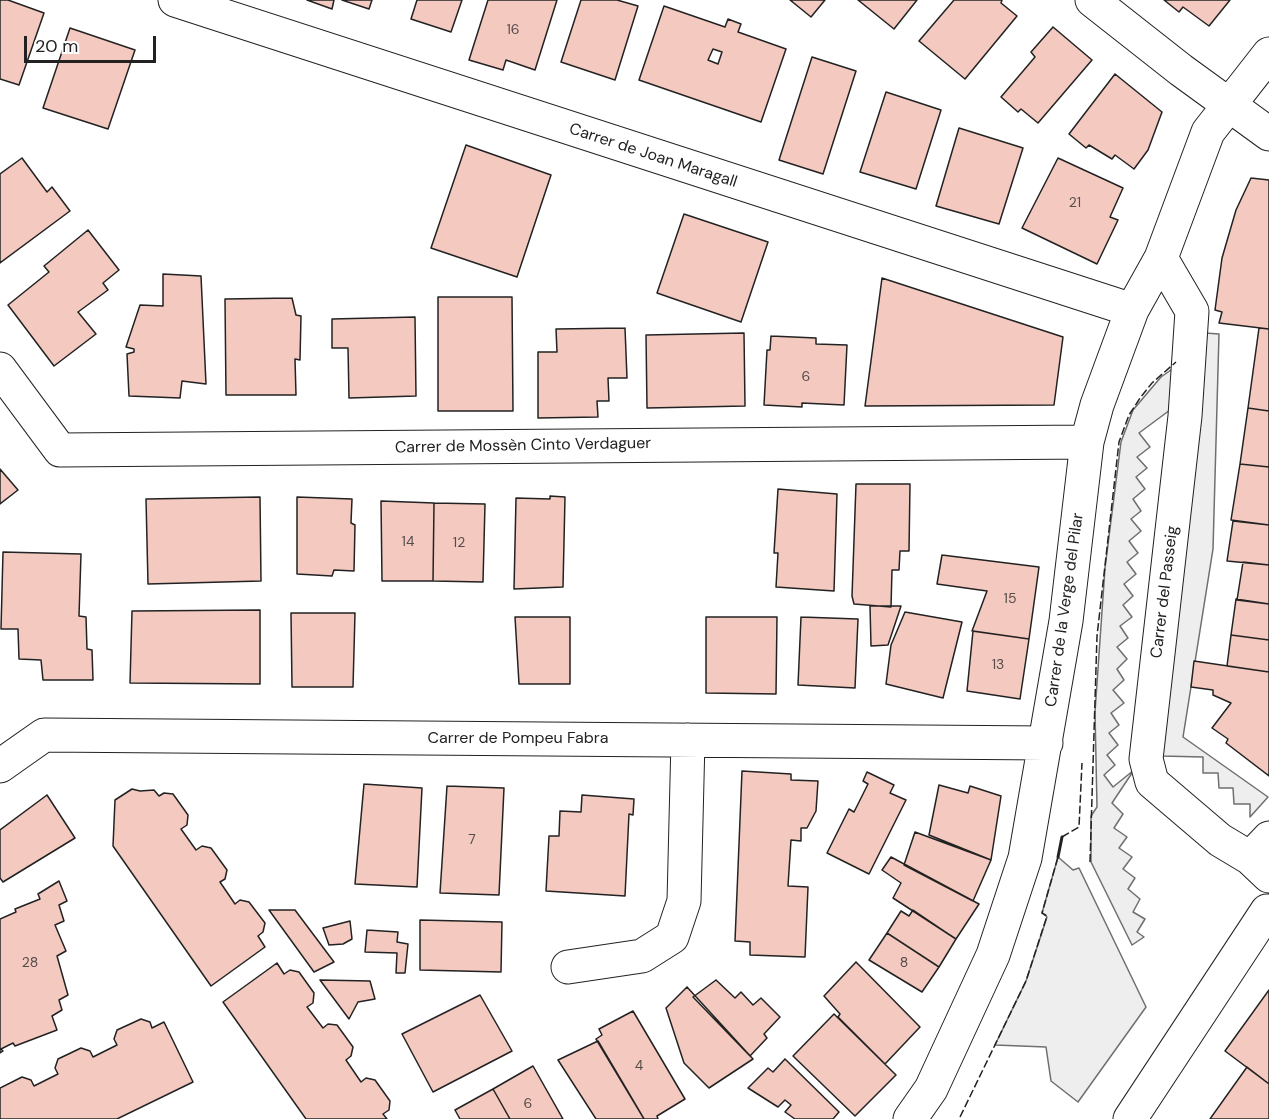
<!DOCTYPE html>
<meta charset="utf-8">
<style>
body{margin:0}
#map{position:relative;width:1269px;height:1119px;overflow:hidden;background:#fff;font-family:"DM Sans",sans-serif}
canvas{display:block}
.scale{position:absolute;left:24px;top:36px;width:132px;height:27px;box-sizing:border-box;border:3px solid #222;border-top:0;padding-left:8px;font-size:18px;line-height:21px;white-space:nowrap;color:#222;-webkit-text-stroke:4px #fff;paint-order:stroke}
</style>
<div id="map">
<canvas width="1269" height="1119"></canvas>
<div class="scale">20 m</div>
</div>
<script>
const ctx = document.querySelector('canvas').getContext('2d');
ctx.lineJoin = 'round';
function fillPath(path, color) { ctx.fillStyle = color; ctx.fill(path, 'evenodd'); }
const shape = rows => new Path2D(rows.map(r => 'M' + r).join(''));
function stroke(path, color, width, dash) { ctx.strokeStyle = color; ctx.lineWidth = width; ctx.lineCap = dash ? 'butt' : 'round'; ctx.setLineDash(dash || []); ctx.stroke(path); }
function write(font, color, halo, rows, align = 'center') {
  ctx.font = font + ' "DM Sans",sans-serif'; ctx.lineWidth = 4.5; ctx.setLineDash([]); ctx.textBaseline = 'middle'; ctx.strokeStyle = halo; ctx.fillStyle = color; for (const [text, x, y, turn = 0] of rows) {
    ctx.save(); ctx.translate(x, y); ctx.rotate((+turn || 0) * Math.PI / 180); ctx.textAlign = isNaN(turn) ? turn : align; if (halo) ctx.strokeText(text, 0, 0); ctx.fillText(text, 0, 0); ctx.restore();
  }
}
const green = shape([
 [1205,333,1219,334,1213,549,1183,737,1268,797,1250,817,1250,804,1234,804,1233,788,1219,788,1218,773,1203,773,1203,757,1161,756,1205,333],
 [1178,365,1174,407,1139,433,1150,447,1137,457,1147,468,1136,477,1145,489,1133,499,1141,511,1131,519,1141,531,1129,541,1138,553,1127,562,1136,574,1124,584,1133,596,1123,605,1132,617,1120,626,1128,638,1117,647,1127,659,1117,669,1124,680,1113,690,1124,703,1111,713,1119,725,1109,733,1118,745,1107,755,1115,765,1104,775,1113,787,1134,770,1112,803,1123,814,1114,828,1127,837,1119,848,1132,857,1123,869,1135,878,1128,889,1140,899,1133,912,1145,919,1137,932,1144,937,1132,945,1091,862,1091,816,1097,807,1095,712,1105,568,1121,442,1133,410,1161,377,1178,365],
 [1058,857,1073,870,1079,868,1146,1007,1078,1102,1051,1081,1046,1047,995,1045,1026,981,1047,917,1042,913,1058,857]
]);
fillPath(green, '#eee');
stroke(green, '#6f6f6f', 1.5);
const building = shape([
 [0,0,8,0,44,13,19,85,0,79,0,0],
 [307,0,334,0,332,9,307,0],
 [342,0,372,0,369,9,342,0],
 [417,0,462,0,451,32,411,19,417,0],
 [488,0,557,0,535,70,506,60,503,70,469,60,488,0],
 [581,0,617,0,638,6,615,80,561,62,581,0],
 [790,0,825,0,811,17,790,0],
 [858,0,917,0,894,29,858,0],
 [954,0,1002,0,1001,3,1017,16,965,79,919,41,954,0],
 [1164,0,1230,0,1209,26,1183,7,1179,12,1164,0],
 [664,6,725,27,728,19,741,24,738,32,786,49,761,122,639,80,664,6],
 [713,49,722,52,718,64,708,60,713,49],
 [1053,27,1092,60,1038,123,1021,109,1018,112,1001,97,1035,57,1031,52,1053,27],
 [70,28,135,50,108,129,43,108,70,28],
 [812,57,856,71,823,174,779,160,812,57],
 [1115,74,1162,112,1148,150,1134,169,1115,155,1112,159,1089,145,1086,148,1069,134,1115,74],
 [886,92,941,110,916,189,860,172,886,92],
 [959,128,1023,148,999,224,936,206,959,128],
 [466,145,551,175,517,277,431,248,466,145],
 [22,158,47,192,52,187,70,211,0,263,0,174,22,158],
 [1058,158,1123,188,1110,217,1118,220,1097,264,1022,228,1058,158],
 [1251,178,1269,180,1269,329,1219,323,1222,312,1215,310,1222,258,1236,210,1251,178],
 [684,214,768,242,741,322,657,293,684,214],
 [88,230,119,270,103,283,108,290,78,312,96,334,54,366,8,305,49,272,44,266,88,230],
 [163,274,201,276,206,384,182,381,180,398,129,396,127,354,134,352,134,349,126,347,140,305,163,306,163,274],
 [882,278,1063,337,1054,405,865,406,882,278],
 [438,297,512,297,513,411,438,411,438,297],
 [292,298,296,315,301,316,300,360,295,359,296,395,226,395,225,299,292,298],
 [415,317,416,396,349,398,348,348,332,348,332,319,415,317],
 [625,328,627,378,608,378,609,401,597,401,598,417,538,418,538,352,557,352,556,329,625,328],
 [1259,328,1269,329,1269,411,1248,408,1259,328],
 [744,333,745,406,647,408,646,335,744,333],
 [771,336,816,338,816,344,847,345,844,405,802,403,802,407,764,405,767,350,770,350,771,336],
 [1248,408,1269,411,1269,467,1240,464,1248,408],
 [1240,464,1269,467,1269,525,1231,520,1240,464],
 [0,469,18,490,0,504,0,469],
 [856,484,910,484,909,551,900,551,899,570,892,570,891,607,854,604,852,596,856,484],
 [778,489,837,494,834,591,776,587,778,553,774,553,778,489],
 [550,496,565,497,563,587,514,589,516,498,550,499,550,496],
 [260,497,261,581,148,584,146,499,260,497],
 [297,497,352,499,351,523,355,525,354,571,334,570,332,576,297,574,297,497],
 [381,501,434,503,433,581,382,581,381,501],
 [434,503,485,504,483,582,433,581,434,503],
 [1233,521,1269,525,1269,565,1227,561,1233,521],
 [3,552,81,554,79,616,86,617,87,649,92,650,93,680,43,680,41,660,19,659,18,629,1,629,3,552],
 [942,555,1039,567,1029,639,972,631,987,591,937,584,942,555],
 [1243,562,1269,565,1269,604,1237,600,1243,562],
 [1236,599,1269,604,1269,640,1231,635,1236,599],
 [870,606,901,606,888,645,871,646,870,606],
 [260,610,260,684,130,683,132,611,260,610],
 [905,612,962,622,943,698,886,684,891,645,905,612],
 [291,613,355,613,353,687,292,687,291,613],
 [515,617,570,617,570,684,519,684,515,617],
 [706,617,777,617,776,694,706,693,706,617],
 [801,617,858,619,855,688,798,685,801,617],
 [973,631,1029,639,1020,699,967,691,973,631],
 [1231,635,1269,640,1269,672,1227,666,1231,635],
 [1194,661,1269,672,1269,776,1226,743,1228,739,1212,728,1231,703,1213,695,1213,690,1191,687,1194,661],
 [742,771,791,774,791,780,818,781,816,811,807,828,801,828,801,841,791,840,788,886,808,887,805,957,750,955,750,942,735,941,742,771],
 [867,772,894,785,890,793,906,800,869,874,827,853,849,809,854,812,868,784,863,781,867,772],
 [364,784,422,788,417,887,355,884,364,784],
 [939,785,968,793,970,786,1001,796,991,860,929,835,939,785],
 [447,786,504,788,499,895,440,893,447,786],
 [132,789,140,791,154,790,159,796,164,793,173,794,188,815,187,825,181,829,196,850,202,846,211,848,227,870,225,879,220,882,235,904,240,900,249,902,265,923,263,932,258,936,265,947,211,986,113,846,115,800,132,789],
 [47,795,75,838,3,882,0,878,0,830,47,795],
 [582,795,634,799,633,815,629,814,625,896,546,891,549,836,559,836,560,811,581,812,582,795],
 [915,832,991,860,973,901,904,865,915,832],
 [891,857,979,904,956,939,893,898,901,883,882,870,891,857],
 [59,881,67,901,59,905,64,921,55,925,66,951,57,956,68,995,59,1000,62,1010,52,1016,57,1030,15,1046,13,1043,1,1049,3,1051,0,1053,0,919,16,912,15,909,40,899,38,894,59,881],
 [269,910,295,910,334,962,314,972,269,910],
 [913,910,956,939,939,967,887,933,901,911,909,916,913,910],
 [420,920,502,922,501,972,420,970,420,920],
 [350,921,352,939,343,944,329,945,323,928,350,921],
 [367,930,398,932,397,942,408,944,405,973,396,973,397,953,365,952,367,930],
 [887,933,939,967,922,992,869,960,887,933],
 [856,962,920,1027,885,1064,838,1017,840,1014,824,996,856,962],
 [277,963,284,974,290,970,299,972,314,993,313,1003,307,1007,323,1028,328,1024,337,1025,353,1047,351,1056,346,1060,361,1082,366,1078,375,1080,390,1101,389,1110,383,1114,387,1119,306,1119,223,1002,277,963],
 [320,980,370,981,375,999,358,1002,349,1019,320,980],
 [716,980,735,998,741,992,753,1005,761,998,780,1017,764,1034,767,1038,750,1056,693,997,716,980],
 [687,987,753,1059,709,1088,684,1063,666,1008,687,987],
 [1269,990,1269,1084,1225,1051,1269,990],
 [480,995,512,1051,433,1092,402,1034,480,995],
 [633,1011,685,1099,657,1116,658,1119,644,1119,596,1039,602,1035,599,1029,633,1011],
 [834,1014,896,1075,855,1116,793,1056,834,1014],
 [141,1019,150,1022,152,1028,164,1022,193,1082,117,1119,0,1119,0,1088,22,1077,31,1080,34,1086,58,1074,55,1068,58,1059,81,1048,90,1051,93,1057,117,1045,114,1039,117,1030,141,1019],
 [598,1041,627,1090,644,1119,596,1119,558,1060,598,1041],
 [785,1059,839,1112,833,1119,795,1119,785,1112,791,1105,785,1100,778,1107,748,1088,768,1068,773,1072,785,1059],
 [533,1066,563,1119,510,1119,493,1089,533,1066],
 [1247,1067,1269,1084,1269,1119,1210,1119,1247,1067],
 [493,1089,510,1119,460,1119,455,1110,493,1089]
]);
fillPath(building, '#f3c9c0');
stroke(building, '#222', 1.5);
const minor = shape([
 [175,0,1132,310],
 [1092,0,1181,70,1269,134],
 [1161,258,1192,311,1185,416,1146,759,1152,782,1220,840,1250,858,1269,876],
 [0,369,60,450,1087,442],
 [0,766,44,735,1046,743],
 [1250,858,1269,838],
 [568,967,642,956,672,937,684,901,688,740],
 [910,1119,931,1089,993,955,1025,858,1066,621,1087,442,1097,405,1132,310,1161,258,1208,132,1269,54],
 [1130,1119,1267,911]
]);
stroke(minor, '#222', 35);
stroke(minor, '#fff', 33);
stroke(shape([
 [1062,837,1079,827,1082,763],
 [1090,862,1097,636,1119,442,1129,415,1140,398,1152,383,1176,362],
 [960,1117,1026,981,1047,916,1042,913,1058,857]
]), '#222', 1.5, [8, 3]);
stroke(shape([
 [1058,857,1062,837]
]), '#222', 3);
write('14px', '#564c4a', null, [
 ["16",513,30],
 ["21",1075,203],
 ["6",806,377],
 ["14",408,542],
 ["12",459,543],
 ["15",1010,599],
 ["13",998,665],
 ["7",472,840],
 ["28",30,963],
 ["8",904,963],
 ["4",639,1066],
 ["6",528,1104]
]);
write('16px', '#222', '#fff', [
 ["Carrer de Joan Maragall",653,156,18],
 ["Carrer de Mossèn Cinto Verdaguer",523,446,-1],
 ["Carrer del Passeig",1165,592,-83],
 ["Carrer de la Verge del Pilar",1065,610,-82],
 ["Carrer de Pompeu Fabra",518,739]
]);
</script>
